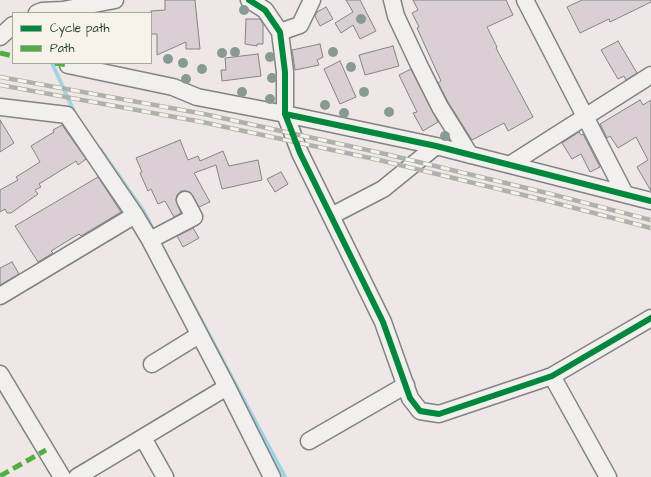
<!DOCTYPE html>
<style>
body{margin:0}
#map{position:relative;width:651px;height:477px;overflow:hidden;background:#eee7e6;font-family:"Architects Daughter",sans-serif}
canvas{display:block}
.legend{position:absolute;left:12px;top:12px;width:140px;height:52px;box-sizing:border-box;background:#f7f3e8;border:1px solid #a1aaa0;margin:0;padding:5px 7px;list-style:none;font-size:12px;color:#1f3d34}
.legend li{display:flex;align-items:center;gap:8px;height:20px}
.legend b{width:20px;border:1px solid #a1aaa0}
</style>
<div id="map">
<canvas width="651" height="477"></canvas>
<ul class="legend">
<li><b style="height:5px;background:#00873e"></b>Cycle path</li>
<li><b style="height:5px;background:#52ad45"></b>Path</li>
</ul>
</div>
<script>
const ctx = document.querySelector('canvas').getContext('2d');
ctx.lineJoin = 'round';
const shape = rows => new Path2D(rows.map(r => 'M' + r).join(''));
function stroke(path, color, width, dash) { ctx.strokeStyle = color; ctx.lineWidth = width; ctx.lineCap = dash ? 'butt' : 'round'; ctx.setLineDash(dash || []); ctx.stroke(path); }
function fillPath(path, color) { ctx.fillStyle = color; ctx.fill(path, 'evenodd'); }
stroke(shape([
 [52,63,75,114],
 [100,149,144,212,155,233],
 [160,243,285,477]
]), '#a1d3e2', 4);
const building = shape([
 [165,0,195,0,200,49,186,49,186,42,157,55,157,34,151,34,151,11,165,10,165,0],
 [346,0,360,0,376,31,360,39,353,25,341,33,335,23,353,12,346,0],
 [413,0,506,0,513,15,487,27,497,47,496,48,533,117,508,131,504,123,472,140,448,102,438,83,441,81,417,28,419,27,412,13,418,10,413,0],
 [582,0,651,0,651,2,610,22,609,19,580,33,567,7,582,0],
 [326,7,333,19,320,26,315,16,317,12,326,7],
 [246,19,260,19,263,24,263,44,257,44,257,46,245,44,246,19],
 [618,41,637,73,626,80,624,76,618,79,601,50,618,41],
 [320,44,323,57,317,60,319,65,295,70,292,50,320,44],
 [393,46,399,66,365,75,359,55,393,46],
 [258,54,261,76,222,81,221,70,226,70,225,58,258,54],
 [340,61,356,97,340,104,324,69,340,61],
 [411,69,438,122,423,131,413,113,417,112,399,75,411,69],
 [640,100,643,105,651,100,651,191,637,167,648,160,636,137,618,148,610,136,607,138,600,124,640,100],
 [0,120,14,143,0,152,0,120],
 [62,125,86,159,78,165,76,161,39,184,41,187,35,190,38,194,11,213,7,213,5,209,0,212,0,190,18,180,16,177,40,162,31,146,54,132,53,130,62,125],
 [579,132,581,135,583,134,600,167,590,172,581,154,572,159,562,143,579,132],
 [180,140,188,160,198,156,200,161,223,151,229,166,258,160,262,180,222,189,216,165,194,173,210,202,199,207,190,192,186,191,181,191,177,195,176,200,181,213,174,217,165,201,158,204,151,189,148,191,140,173,142,172,136,158,180,140],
 [281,172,288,184,275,192,267,179,281,172],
 [98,177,121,212,81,236,79,234,51,251,53,253,38,262,15,226,98,177],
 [193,228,199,238,183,247,177,236,193,228],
 [12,262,19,274,0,285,0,268,12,262]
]);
fillPath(building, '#dbcfd6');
stroke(building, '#828482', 1);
const minor = shape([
 [249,0,265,10,280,32,285,72,285,114,436,146,651,201],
 [392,0,396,16,419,65,440,107,470,155],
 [525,0,625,194],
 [37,13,42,11,63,10,115,0],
 [280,32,300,25,312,0],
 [0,37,13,25],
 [68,65,173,87,197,97,285,114,300,153,383,322,410,398,420,411,439,414,552,376,651,318],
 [0,107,67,115,135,215,150,240,227,387,272,477],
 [511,164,651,75],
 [331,216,383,189,436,146],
 [150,240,194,217,185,200],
 [0,296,135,215],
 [152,364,199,335],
 [0,374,62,477],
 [552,376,608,477],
 [143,438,165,477],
 [309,441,406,385],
 [77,477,227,387]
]);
stroke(minor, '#828482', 19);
stroke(minor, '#f1f0ec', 16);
const rail = shape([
 [0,77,204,114,381,153,551,194,651,220],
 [0,85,202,122,379,160,548,201,651,228]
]);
stroke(rail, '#afb1ad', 4.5);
stroke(rail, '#f7f3e8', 3, [9]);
stroke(shape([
 [0,53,13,56],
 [55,63,68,65],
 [0,476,46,450]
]), '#52ad45', 5, [10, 5]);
stroke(shape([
 [249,0,265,10,280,32,285,72,285,114,436,146,651,201],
 [285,114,300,153,383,322,410,398,420,411,439,414,552,376,651,318]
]), '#00873e', 6);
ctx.fillStyle = '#899b91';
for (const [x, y] of [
 [244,10],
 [361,19],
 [235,52],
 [333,52],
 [222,53],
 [270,57],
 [168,59],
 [183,63],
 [351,67],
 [202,69],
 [272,78],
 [186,79],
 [242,92],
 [364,92],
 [270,99],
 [325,105],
 [389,112],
 [344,113],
 [445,136]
]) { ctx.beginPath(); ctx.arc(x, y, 5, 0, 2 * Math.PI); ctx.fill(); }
</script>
